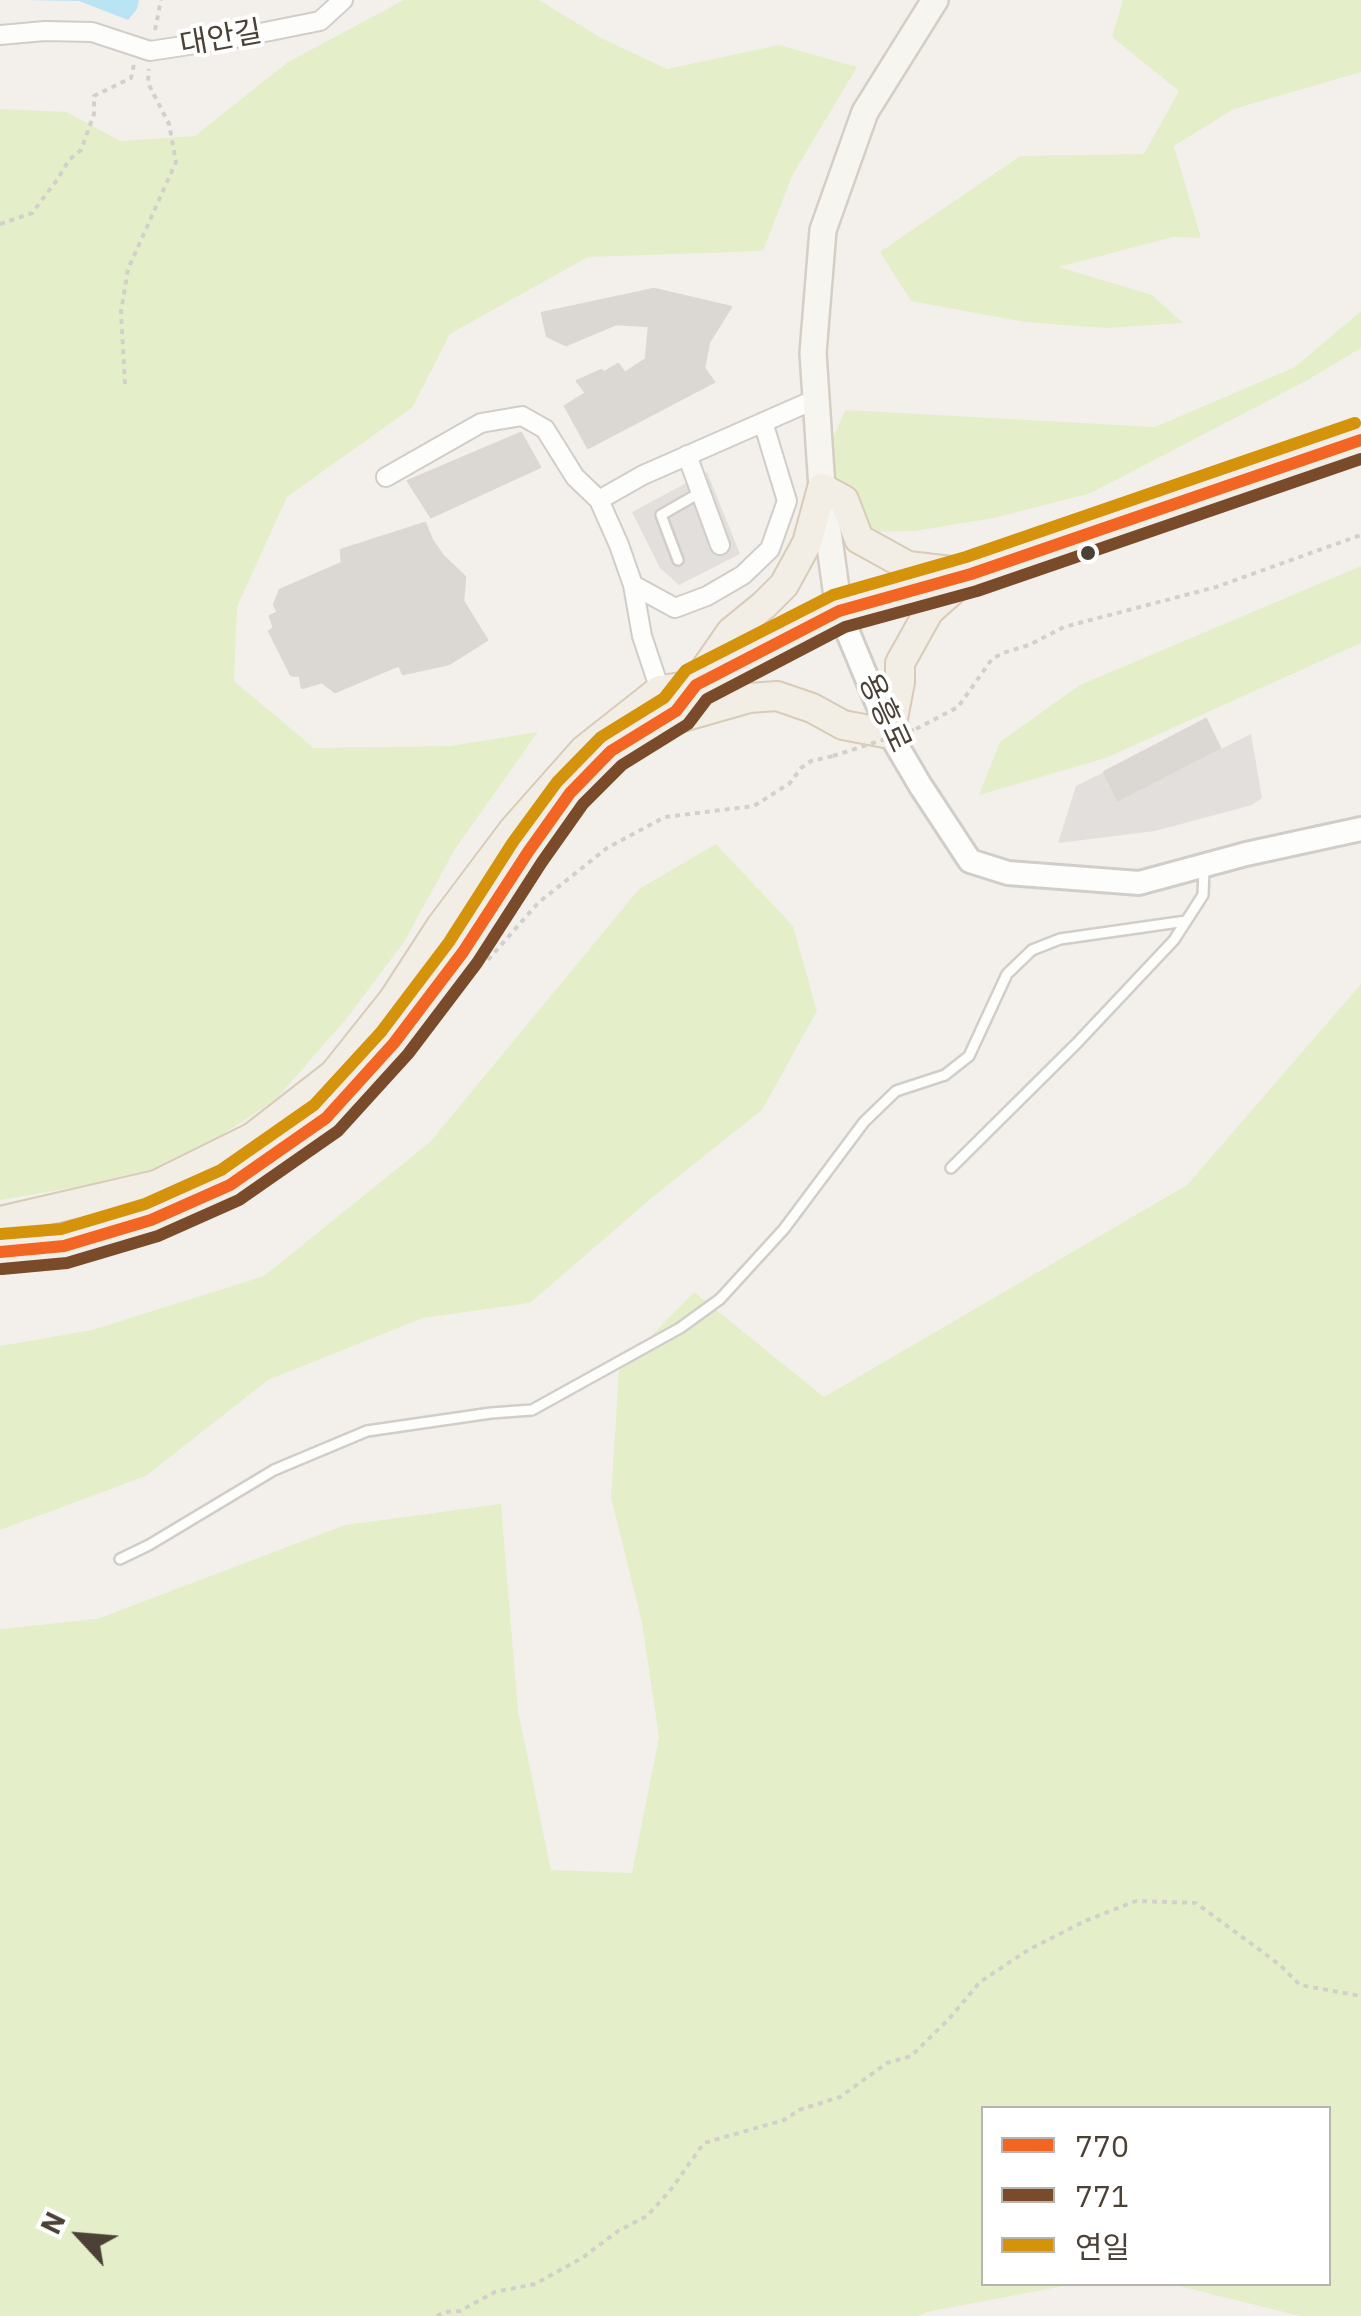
<!DOCTYPE html>
<meta charset="utf-8">
<style>
body{margin:0}
#map{position:relative;width:1361px;height:2316px;overflow:hidden;background:#f3f0ec;font-family:"IBM Plex Sans","Noto Sans KR",sans-serif}
canvas{display:block}
.legend{position:absolute;left:981px;top:2106px;width:350px;height:180px;box-sizing:border-box;background:#fff;border:2px solid #b7b3af;margin:0;padding:12px 18px;list-style:none;font-size:30px;color:#4b4137}
.legend li{display:flex;align-items:center;gap:20px;height:50px}
.legend b{width:50px;border:2px solid #b7b3af}
.north{position:absolute;left:30px;top:2186px;width:100px;height:100px;-webkit-text-stroke:8px #fff;paint-order:stroke;rotate:296deg;font-size:28px;font-weight:700;line-height:40px;text-align:center;color:#4b4137}
.north::after{content:'';display:block;margin:auto;width:35px;height:45px;background:#4b4137;clip-path:polygon(50% 0,100% 100%,50% 72%,0 100%)}
</style>
<div id="map">
<canvas width="1361" height="2316"></canvas>
<ul class="legend">
<li><b style="height:12px;background:#f26522"></b>770</li>
<li><b style="height:12px;background:#7a4b2a"></b>771</li>
<li><b style="height:12px;background:#d5920b"></b>연일</li>
</ul>
<div class="north">N</div>
</div>
<script>
const ctx = document.querySelector('canvas').getContext('2d');
ctx.lineJoin = 'round';
function fillPath(path, color) { ctx.fillStyle = color; ctx.fill(path, 'evenodd'); }
const shape = rows => new Path2D(rows.map(r => 'M' + r).join(''));
function stroke(path, color, width, dash) { ctx.strokeStyle = color; ctx.lineWidth = width; ctx.lineCap = dash ? 'butt' : 'round'; ctx.setLineDash(dash || []); ctx.stroke(path); }
function write(font, color, halo, rows, align = 'center') {
  ctx.font = font + ' "IBM Plex Sans","Noto Sans KR",sans-serif'; ctx.lineWidth = 8; ctx.setLineDash([]); ctx.textBaseline = 'middle'; ctx.strokeStyle = halo; ctx.fillStyle = color; for (const [text, x, y, turn = 0] of rows) {
    ctx.save(); ctx.translate(x, y); ctx.rotate((+turn || 0) * Math.PI / 180); ctx.textAlign = isNaN(turn) ? turn : align; if (halo) ctx.strokeText(text, 0, 0); ctx.fillText(text, 0, 0); ctx.restore();
  }
}
fillPath(shape([
 [404,0,539,0,601,38,667,69,779,45,857,67,792,176,763,251,588,257,450,334,412,408,287,497,237,607,234,681,314,748,450,746,538,732,455,849,404,942,347,1018,276,1099,180,1163,143,1176,0,1200,0,109,67,112,120,141,195,136,288,62],
 [1123,0,1361,0,1361,72,1234,109,1174,146,1201,238,1173,237,1059,267,1152,295,1183,323,1106,328,1024,322,911,301,880,252,1020,156,1144,154,1179,91,1112,37],
 [1361,311,1361,348,1304,382,1091,493,994,518,915,531,832,533,819,472,845,410,1155,427,1295,367],
 [1361,566,1361,643,1106,758,979,795,1000,742,1080,685],
 [716,844,793,926,817,1011,762,1110,654,1196,530,1303,423,1318,268,1380,146,1476,0,1530,0,1346,92,1330,264,1276,430,1142,639,889],
 [1361,984,1361,2316,1300,2316,1171,2284,1328,2284,1328,2108,984,2108,984,2284,1074,2284,927,2312,919,2316,0,2316,0,1629,97,1619,345,1525,501,1504,518,1710,551,1870,632,1873,659,1737,642,1623,611,1498,619,1369,694,1292,824,1397,1187,1185]
]), '#e4efca');
fillPath(shape([
 [707,472,740,554,679,585,660,568,632,512],
 [1251,734,1262,798,1252,805,1155,831,1058,843,1076,786,1104,772,1119,800]
]), '#e2dfdc');
fillPath(shape([
 [23,0,139,0,137,9,128,20,79,1]
]), '#bae3f4');
const building = shape([
 [654,289,731,307,709,342,704,368,714,382,588,448,565,406,586,393,577,381,602,370,603,373,618,364,625,373,646,359,649,326,616,324,566,345,547,336,542,313,654,289],
 [521,433,540,467,431,517,408,481,521,433],
 [425,523,432,540,443,556,465,577,463,601,487,640,449,664,403,674,399,665,335,692,322,682,302,688,300,676,291,675,269,631,274,628,270,616,278,612,274,605,280,590,342,563,341,550,425,523],
 [1206,719,1220,748,1118,800,1104,772,1206,719]
]);
fillPath(building, '#dbd7d3');
stroke(building, '#dcd7d2', 2.5);
const service = shape([
 [678,560,661,515,701,492],
 [951,1168,1077,1043,1174,940,1203,895,1204,868],
 [120,1559,149,1545,274,1470,367,1431,491,1413,532,1410,680,1328,720,1299,784,1229,864,1122,896,1091,945,1075,969,1056,1007,974,1032,950,1060,939,1186,921]
]);
const minor = shape([
 [0,35,45,31,92,32,150,51,235,38,320,21,343,0],
 [763,422,787,501,770,549,743,575,707,596,675,608,633,585,619,545,599,500,643,475,816,399],
 [687,455,720,545],
 [386,477,481,423,522,416,545,429,575,477,599,500],
 [633,585,642,636,660,690]
]);
const tertiary = shape([
 [839,611,890,734,920,785,970,861,1008,873,1139,883,1246,854,1361,829]
]);
const secondary = shape([
 [839,611,822,488,813,353,823,230,865,112,935,0]
]);
const primary = shape([
 [665,722,749,698,777,696,812,708,843,725,890,734,900,682,900,663,929,611,966,578],
 [0,1221,156,1185,253,1137,334,1074,393,1000,441,926,514,829,584,750,660,690,696,685,839,611,971,574,1361,440],
 [0,1252,64,1246,151,1220,230,1185,326,1118,394,1043,463,952,528,852,570,793,611,751,676,711,731,632,764,605,784,585,807,543,822,488,844,500,859,539,908,566,960,572]
]);
stroke(service, '#d1ceca', 14);
stroke(minor, '#d1ceca', 22);
stroke(tertiary, '#d1ceca', 28);
stroke(secondary, '#d5cec4', 30);
stroke(primary, '#d8cbb8', 32);
stroke(shape([
 [155,30,161,0],
 [0,224,32,213,57,180,69,160,81,150,94,114,94,96,131,78,134,64],
 [125,384,121,312,128,269,176,162,169,124,148,83,149,69],
 [916,729,958,707,992,659,1003,653,1029,645,1064,627,1216,587,1361,535],
 [488,960,538,903,607,848,665,817,754,806,790,783,801,768,811,761,833,756],
 [437,2316,444,2312,460,2311,495,2292,535,2284,582,2258,618,2231,647,2216,669,2192,704,2143,784,2120,799,2110,840,2097,887,2063,911,2056,949,2019,980,1982,1028,1950,1085,1921,1136,1901,1196,1903,1280,1965,1300,1985,1361,1996]
]), '#d3d0cb', 4, [5, 5]);
stroke(service, '#fdfdfc', 9);
stroke(minor, '#fdfdfc', 18);
stroke(tertiary, '#fdfdfc', 22);
stroke(secondary, '#f7f5f0', 25);
stroke(primary, '#f2ede5', 28);
stroke(shape([
 [833,756,916,729]
]), '#d3d0cb', 4, [5, 5]);
stroke(shape([
 [0,1252,64,1246,151,1220,230,1185,326,1118,394,1043,463,952,528,852,570,793,611,751,676,711,696,685,839,611,971,574,1361,440]
]), '#f26522', 12);
stroke(shape([
 [2,1269,67,1263,158,1236,239,1200,338,1131,408,1054,477,963,542,862,583,804,622,765,688,724,707,699,845,627,977,591,1361,459]
]), '#7a4b2a', 12);
stroke(shape([
 [0,1234,61,1229,145,1204,221,1170,314,1105,381,1032,449,942,513,842,557,782,601,737,664,698,686,670,833,595,966,557,1355,423]
]), '#d5920b', 12);
for (const [x, y, r, color] of [
 [1088,553,9,"#4b4137"]
]) { const dot = new Path2D(); dot.arc(x, y, r, 0, 2 * Math.PI); ctx.fillStyle = color; ctx.fill(dot); stroke(dot, '#fff', 4); }
write('30px', '#4b4137', '#fff', [
 ["대안길",221,39,-10],
 ["용흥로",884,713,65]
]);
</script>
